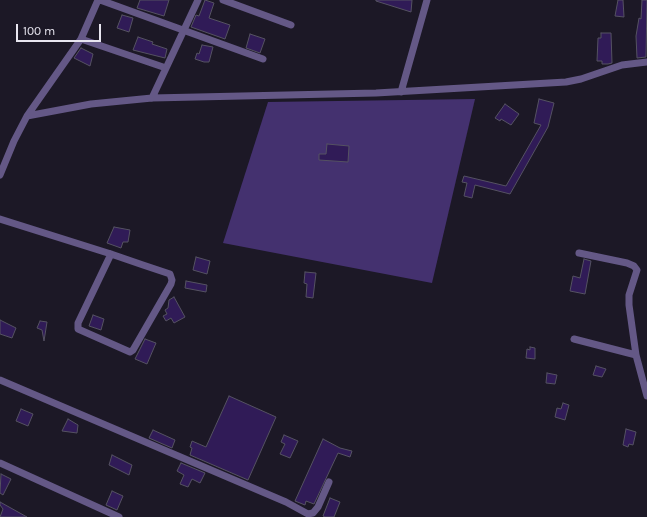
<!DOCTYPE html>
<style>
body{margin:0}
#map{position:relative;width:647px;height:517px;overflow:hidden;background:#1c1826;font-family:Karla,sans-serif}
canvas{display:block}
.scale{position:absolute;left:16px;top:24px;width:85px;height:18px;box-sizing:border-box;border:2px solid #e8e6f0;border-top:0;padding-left:5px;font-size:12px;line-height:14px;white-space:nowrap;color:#e8e6f0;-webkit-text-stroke:3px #1c1826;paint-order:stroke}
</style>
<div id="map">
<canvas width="647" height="517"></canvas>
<div class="scale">100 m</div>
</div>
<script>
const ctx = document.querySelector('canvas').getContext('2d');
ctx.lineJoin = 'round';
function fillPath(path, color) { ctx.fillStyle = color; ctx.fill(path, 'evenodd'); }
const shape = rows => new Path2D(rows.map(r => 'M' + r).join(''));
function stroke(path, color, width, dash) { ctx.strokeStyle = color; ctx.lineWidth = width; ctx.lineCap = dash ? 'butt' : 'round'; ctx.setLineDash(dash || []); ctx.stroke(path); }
fillPath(shape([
 [475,99,432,283,223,243,268,102]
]), '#44316f');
const building = shape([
 [140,0,169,0,164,16,137,8,140,0],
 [205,0,214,3,209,18,230,25,225,39,191,27,196,15,199,16,205,0],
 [376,0,412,0,411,12,376,1,376,0],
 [618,0,623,0,624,17,615,16,618,0],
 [642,0,647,0,646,57,637,58,636,36,639,18,641,19,642,0],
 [122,15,133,18,129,32,117,28,122,15],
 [601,33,611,33,612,63,608,64,602,64,602,61,597,61,598,38,601,38,601,33],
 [250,34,265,39,260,53,246,48,250,34],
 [138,37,153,42,152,44,167,49,165,58,133,50,138,37],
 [202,45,213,47,209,62,204,62,195,59,197,53,199,54,202,45],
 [81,48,93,54,90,66,74,58,81,48],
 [539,99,554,103,548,127,510,194,475,185,472,198,464,196,467,183,462,182,464,176,506,186,541,125,534,123,539,99],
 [505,104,519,114,511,125,501,119,500,121,495,118,505,104],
 [327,144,349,146,348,162,319,160,319,154,326,154,327,144],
 [114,227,130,230,128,242,123,242,121,248,107,243,114,227],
 [196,257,210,261,207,274,193,270,196,257],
 [584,259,591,261,585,294,570,291,573,276,580,278,584,259],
 [305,272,316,273,313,298,306,297,307,284,304,283,305,272],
 [186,281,207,285,206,292,185,288,186,281],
 [174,297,185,317,174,323,171,318,166,321,163,316,167,314,165,310,168,308,169,300,174,297],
 [93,315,104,319,101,330,89,326,93,315],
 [0,320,16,328,12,338,0,334,0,320],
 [40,321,47,322,44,341,42,330,37,328,40,321],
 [145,339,156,343,147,364,135,359,145,339],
 [530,347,535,348,535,359,526,358,527,349,530,350,530,347],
 [596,366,606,369,602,377,593,375,596,366],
 [547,373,557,375,555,384,546,383,547,373],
 [229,396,276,417,248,480,190,455,192,448,190,447,192,441,206,447,229,396],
 [563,403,569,405,565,420,555,417,557,408,561,409,563,403],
 [21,409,33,414,28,426,16,421,21,409],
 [68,419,78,425,77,433,62,431,68,419],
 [626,429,636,432,633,445,629,444,628,447,623,445,626,429],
 [153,430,175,440,172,448,149,438,153,430],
 [284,435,298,441,290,458,280,454,285,444,281,442,284,435],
 [323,439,340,448,352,451,350,457,338,453,314,504,306,501,305,505,295,501,323,439],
 [112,455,132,465,129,475,109,465,112,455],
 [181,463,205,473,200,483,192,479,188,487,180,484,184,475,177,471,181,463],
 [1,474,11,479,3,495,0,493,1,474],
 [112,491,123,496,117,510,106,505,112,491],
 [330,498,340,502,334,517,325,517,323,516,330,498],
 [0,502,27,517,0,517,3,509,0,505,0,502]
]);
fillPath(building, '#301b57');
stroke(building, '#555262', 1);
stroke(shape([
 [100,0,263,59],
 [223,0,291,25],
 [81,39,166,68],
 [401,92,427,0],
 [152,98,198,0],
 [27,116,81,39,98,0],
 [0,175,14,141,27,116,91,104,152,98,376,93,566,82,581,79,622,65,647,62],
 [0,219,111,254,143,265,170,274,172,280,171,284,133,350,130,352,78,329,78,323,111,254],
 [579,253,627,263,634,266,637,270,629,295,629,305,636,355,647,396],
 [574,339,636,355],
 [0,380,286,502,308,514,313,513,318,507,329,482],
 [0,463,119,517]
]), '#645886', 7);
</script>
